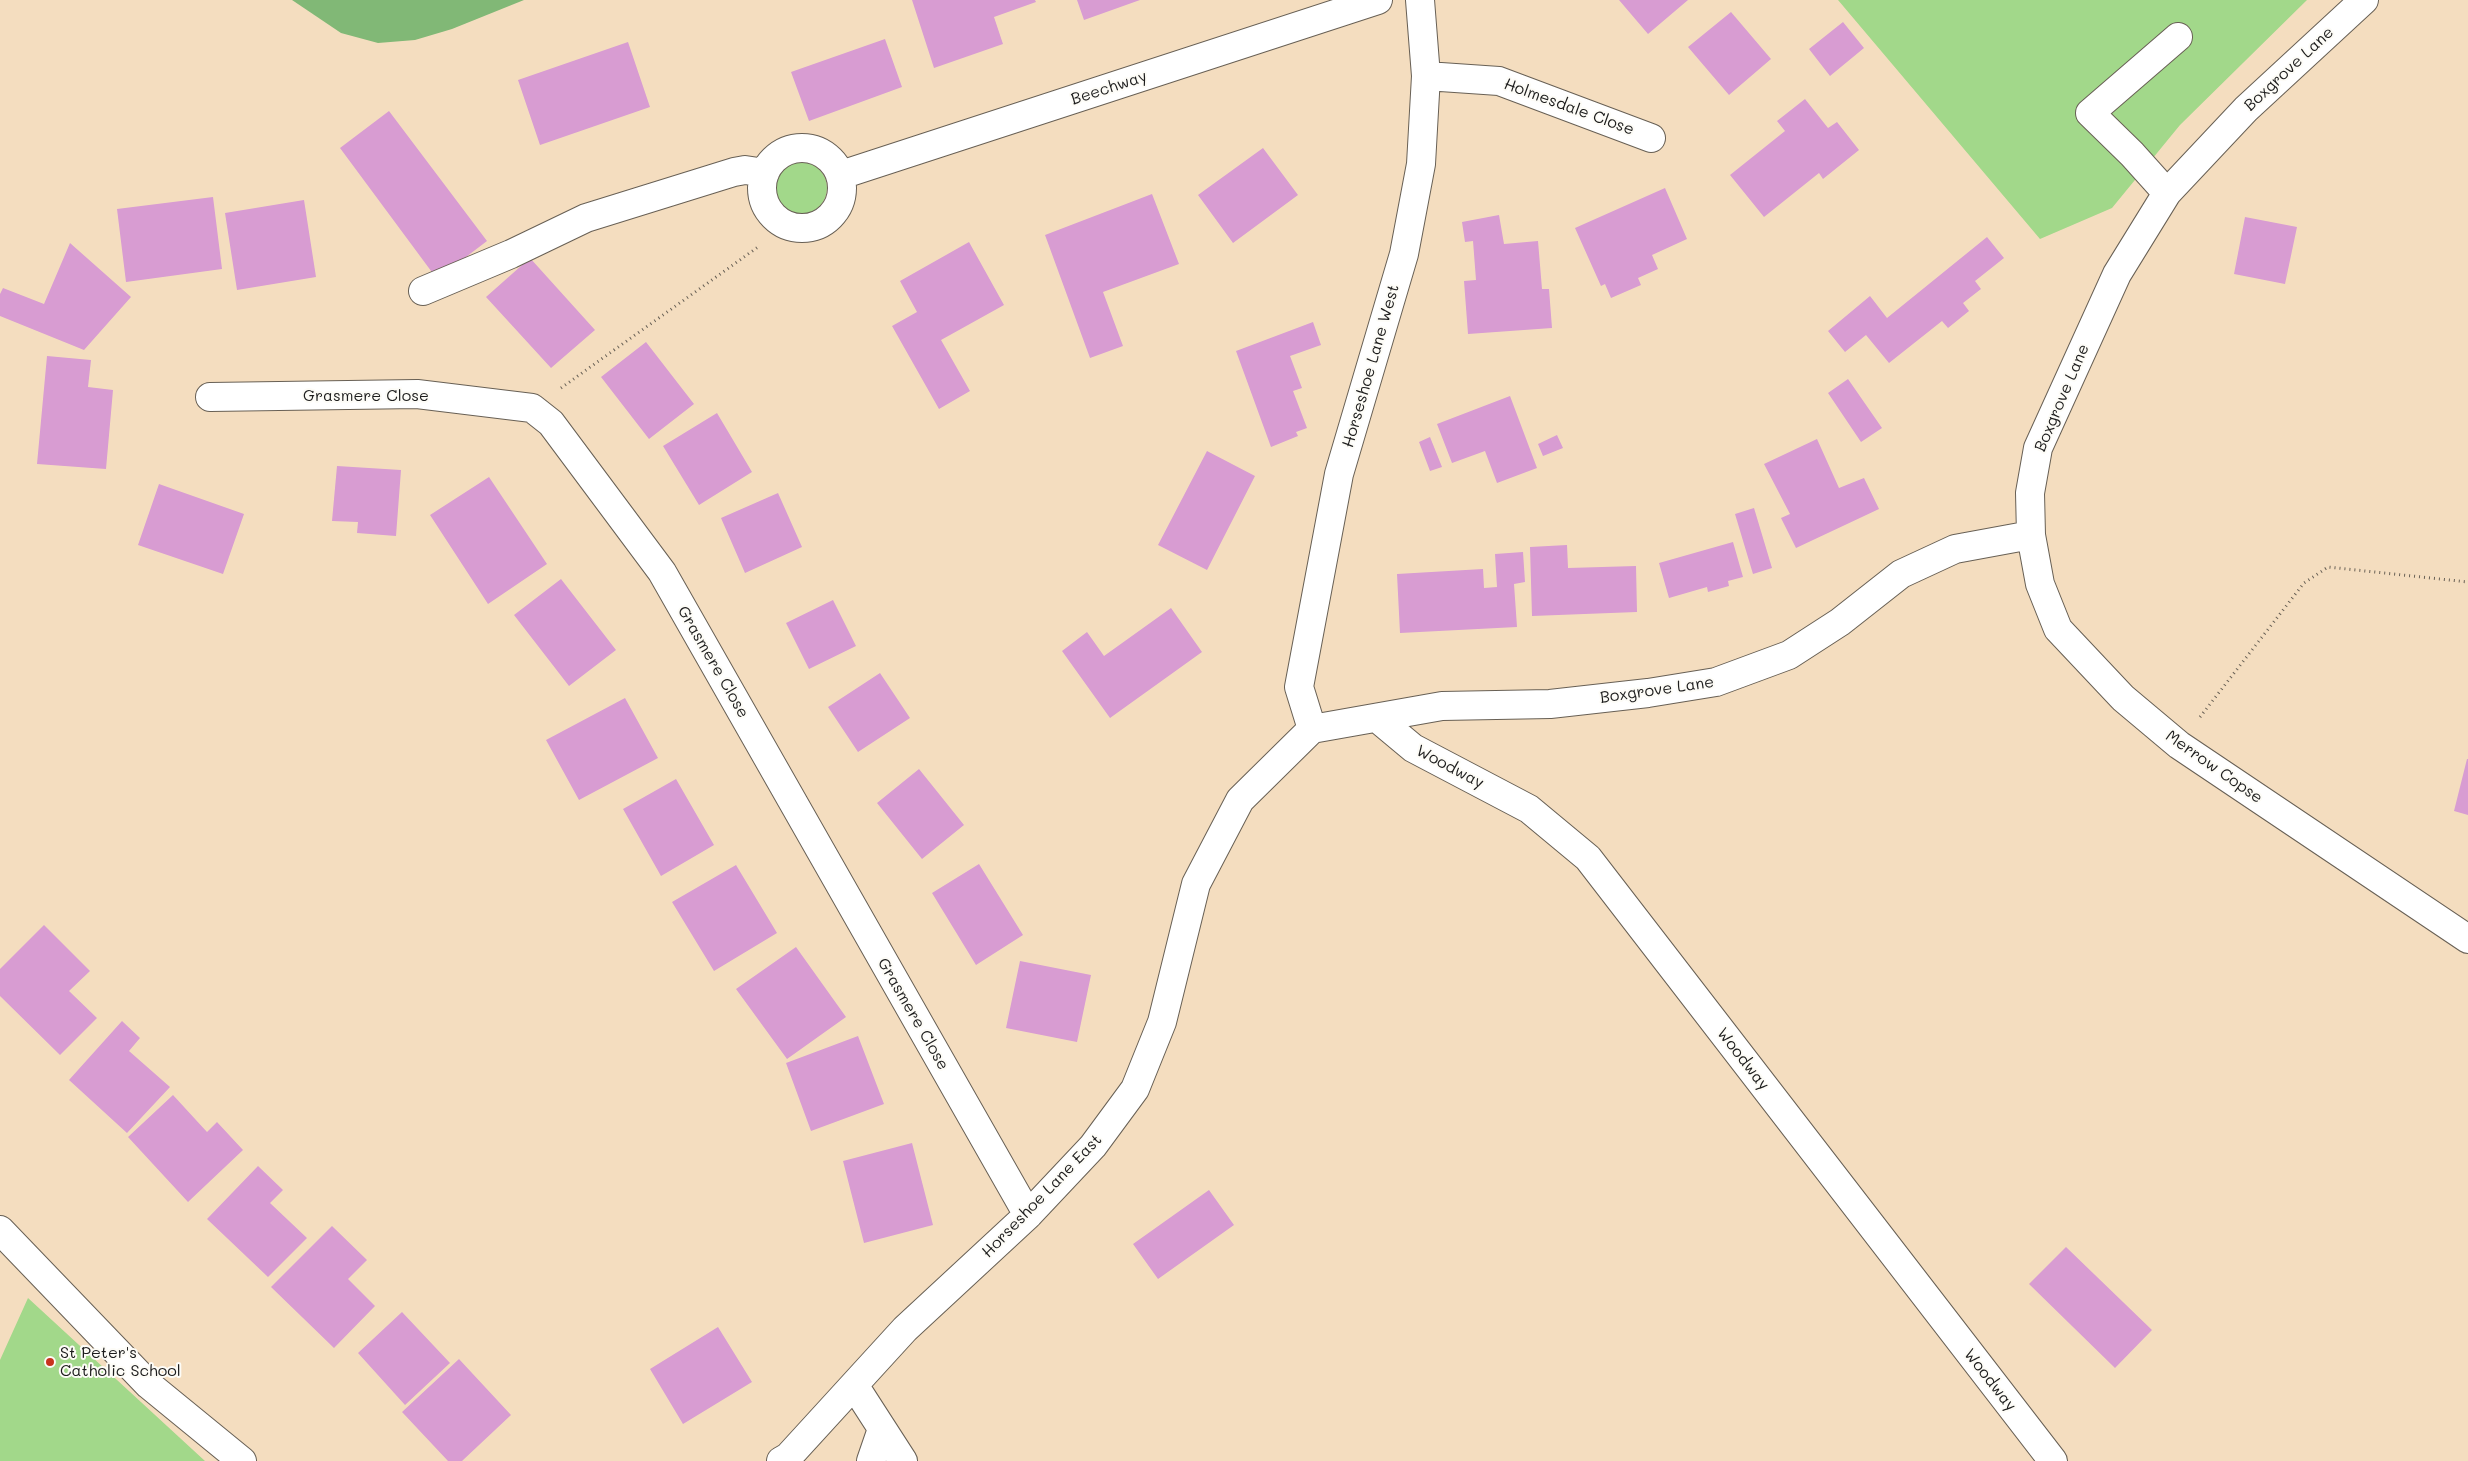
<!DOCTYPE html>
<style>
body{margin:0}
canvas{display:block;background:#f4ddbf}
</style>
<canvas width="2468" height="1461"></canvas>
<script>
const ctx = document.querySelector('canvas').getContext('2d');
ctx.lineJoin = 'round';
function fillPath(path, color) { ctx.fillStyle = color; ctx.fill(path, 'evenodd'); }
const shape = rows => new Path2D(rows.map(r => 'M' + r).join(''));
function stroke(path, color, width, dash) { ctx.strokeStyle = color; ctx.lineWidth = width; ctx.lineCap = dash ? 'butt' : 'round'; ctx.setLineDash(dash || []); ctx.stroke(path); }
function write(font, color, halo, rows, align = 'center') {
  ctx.font = font + ' Mali,sans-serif'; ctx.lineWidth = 4; ctx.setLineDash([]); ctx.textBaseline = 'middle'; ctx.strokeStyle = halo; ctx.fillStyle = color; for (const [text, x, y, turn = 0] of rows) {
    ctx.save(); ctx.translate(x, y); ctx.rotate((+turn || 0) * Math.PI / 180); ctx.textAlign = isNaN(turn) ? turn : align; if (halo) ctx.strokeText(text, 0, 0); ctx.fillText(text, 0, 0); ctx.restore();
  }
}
fillPath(shape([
 [1838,0,2307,0,2180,125,2112,208,2040,239],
 '775 188a26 26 0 1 1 52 0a26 26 0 1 1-52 0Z',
 [28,1298,205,1461,0,1461,0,1360]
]), '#a2d88a');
fillPath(shape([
 [292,0,524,0,452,29,415,40,378,43,341,33]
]), '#81b876');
fillPath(shape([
 [912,0,1035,0,1036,2,994,17,1003,44,934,68],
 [1077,0,1140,0,1084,20],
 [1619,0,1688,0,1648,34],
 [1731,12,1771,59,1729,95,1688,47],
 [1843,22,1864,48,1830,76,1809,49],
 [885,39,902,87,809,121,791,72],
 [628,42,650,107,540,145,518,80],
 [1805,99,1828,128,1837,122,1859,150,1823,179,1819,173,1764,217,1730,175,1785,131,1777,121],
 [389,111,487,241,437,279,340,148],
 [1263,148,1298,195,1233,243,1198,195],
 [1665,188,1687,239,1652,255,1658,269,1638,278,1641,285,1611,298,1605,284,1601,286,1575,228],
 [1152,194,1179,264,1103,292,1123,346,1090,358,1045,235],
 [213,197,222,269,126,282,117,209],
 [304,200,316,277,237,290,225,213],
 [1499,215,1504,244,1538,241,1542,289,1549,289,1552,328,1468,334,1464,281,1476,280,1473,241,1465,242,1462,222],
 [2245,217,2297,227,2285,284,2234,274],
 [1987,237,2004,258,1975,281,1981,289,1963,303,1969,311,1948,328,1942,321,1889,363,1866,335,1845,352,1828,331,1870,296,1887,318],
 [969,242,1004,305,941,340,970,391,939,409,892,326,917,312,900,281],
 [70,243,131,297,84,350,0,316,0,294,3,288,44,304],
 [530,258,595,330,551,368,486,297],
 [1313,322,1321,345,1290,356,1302,388,1293,391,1307,428,1296,432,1298,436,1271,447,1236,351],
 [646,342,694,404,649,439,601,377],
 [47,356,91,360,88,387,113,390,106,469,37,464],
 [1848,379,1882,428,1861,442,1828,393],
 [1510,396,1537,468,1497,483,1485,451,1452,463,1437,424],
 [717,413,752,472,699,505,663,446],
 [1557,435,1563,448,1543,456,1538,444],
 [1430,437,1442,467,1430,471,1419,442],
 [1817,439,1839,488,1864,478,1879,509,1796,548,1781,518,1790,514,1764,464],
 [1207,451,1255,476,1207,570,1158,545],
 [337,466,401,470,396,536,357,533,358,522,332,521],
 [489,477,547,564,488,604,430,515],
 [159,484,244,514,223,574,138,545],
 [778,493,802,547,745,573,721,518],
 [1754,508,1772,568,1753,574,1735,514],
 [1733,542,1743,577,1728,581,1729,586,1708,592,1707,587,1669,598,1659,563],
 [1567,545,1568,568,1636,566,1637,612,1532,616,1530,547],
 [1523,552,1525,582,1514,584,1517,627,1400,633,1397,574,1483,569,1484,588,1497,587,1495,554],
 [561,579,616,650,569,686,514,615],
 [833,600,856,646,809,669,786,623],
 [1171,608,1202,652,1110,718,1062,651,1087,632,1104,656],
 [880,673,910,718,858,752,828,707],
 [625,698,658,758,579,800,546,740],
 [2467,759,2468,759,2468,815,2454,811],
 [919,769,964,825,922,859,877,803],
 [676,779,714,845,661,876,623,809],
 [979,864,1023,935,976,965,932,893],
 [736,865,777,933,714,971,672,902],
 [44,925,90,971,69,991,97,1018,60,1055,0,996,0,969],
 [796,947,846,1017,787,1059,736,989],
 [1020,961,1091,975,1077,1042,1006,1028],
 [122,1021,140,1038,129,1051,170,1087,127,1133,69,1080],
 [858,1036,884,1104,811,1131,786,1063],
 [173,1095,207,1132,217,1122,243,1150,188,1202,128,1137],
 [912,1143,933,1225,864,1243,843,1161],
 [258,1166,283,1190,270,1203,307,1238,268,1277,207,1219],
 [1209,1190,1234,1225,1158,1279,1133,1244],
 [332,1226,367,1260,348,1279,375,1306,334,1348,271,1287],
 [2066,1247,2152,1330,2115,1368,2029,1284],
 [402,1312,450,1363,405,1405,358,1353],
 [718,1327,752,1382,683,1424,650,1369],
 [459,1359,511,1415,462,1461,448,1461,402,1412]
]), '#d89cd2');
const minor = shape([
 [2364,0,2246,109,2167,193,2117,274,2038,448,2030,493,2031,535,2040,584,2058,629,2123,698,2179,745,2468,939],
 [1426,76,1499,81,1651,138],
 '762 188a40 40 0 1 1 80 0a40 40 0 1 1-80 0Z',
 [841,175,1378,0],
 [2167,193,2132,154,2090,113,2178,37],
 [423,291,511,254,586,218,734,172,745,170,765,173],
 [210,397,417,394,532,408,551,423,662,572,1028,1215],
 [1377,718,1413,748,1529,809,1588,858,2053,1461],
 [1312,729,1442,706,1550,704,1648,693,1716,682,1789,655,1840,622,1901,574,1955,549,2031,535],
 [1312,729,1299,687,1339,474,1404,254,1421,164,1426,76,1420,0],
 [0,1230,149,1385,242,1461],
 [854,1385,903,1461],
 [781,1461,788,1457,905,1329,1028,1215,1093,1146,1135,1089,1162,1022,1196,884,1240,800,1312,729],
 [871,1461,882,1429]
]);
stroke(minor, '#686055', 30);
stroke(shape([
 [561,388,758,247],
 [2200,717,2304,583,2328,567,2468,582]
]), '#686055', 3, [1, 4]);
stroke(minor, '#fff', 28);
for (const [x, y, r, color] of [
 [50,1362,5,"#c8321e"]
]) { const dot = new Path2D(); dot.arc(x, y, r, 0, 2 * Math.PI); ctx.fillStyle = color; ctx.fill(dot); stroke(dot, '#fdfcf7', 2); }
write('16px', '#1c1c1c', '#fdfcf7', [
 ["Boxgrove Lane",2289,69,-43],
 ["Beechway",1109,88,-18],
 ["Holmesdale Close",1569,107,20],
 ["Horseshoe Lane West",1371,366,-74],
 ["Grasmere Close",366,396],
 ["Boxgrove Lane",2062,398,-67],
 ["Grasmere Close",713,662,60],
 ["Boxgrove Lane",1657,690,-8],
 ["Woodway",1450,767,28],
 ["Merrow Copse",2214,767,35],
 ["Grasmere Close",913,1014,60],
 ["Woodway",1743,1059,52],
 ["Horseshoe Lane East",1042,1196,-46],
 ["Woodway",1990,1380,52]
]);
write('16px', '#1c1c1c', '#fdfcf7', [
 ["St Peter's",60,1353],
 ["Catholic School",60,1371]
], 'left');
</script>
